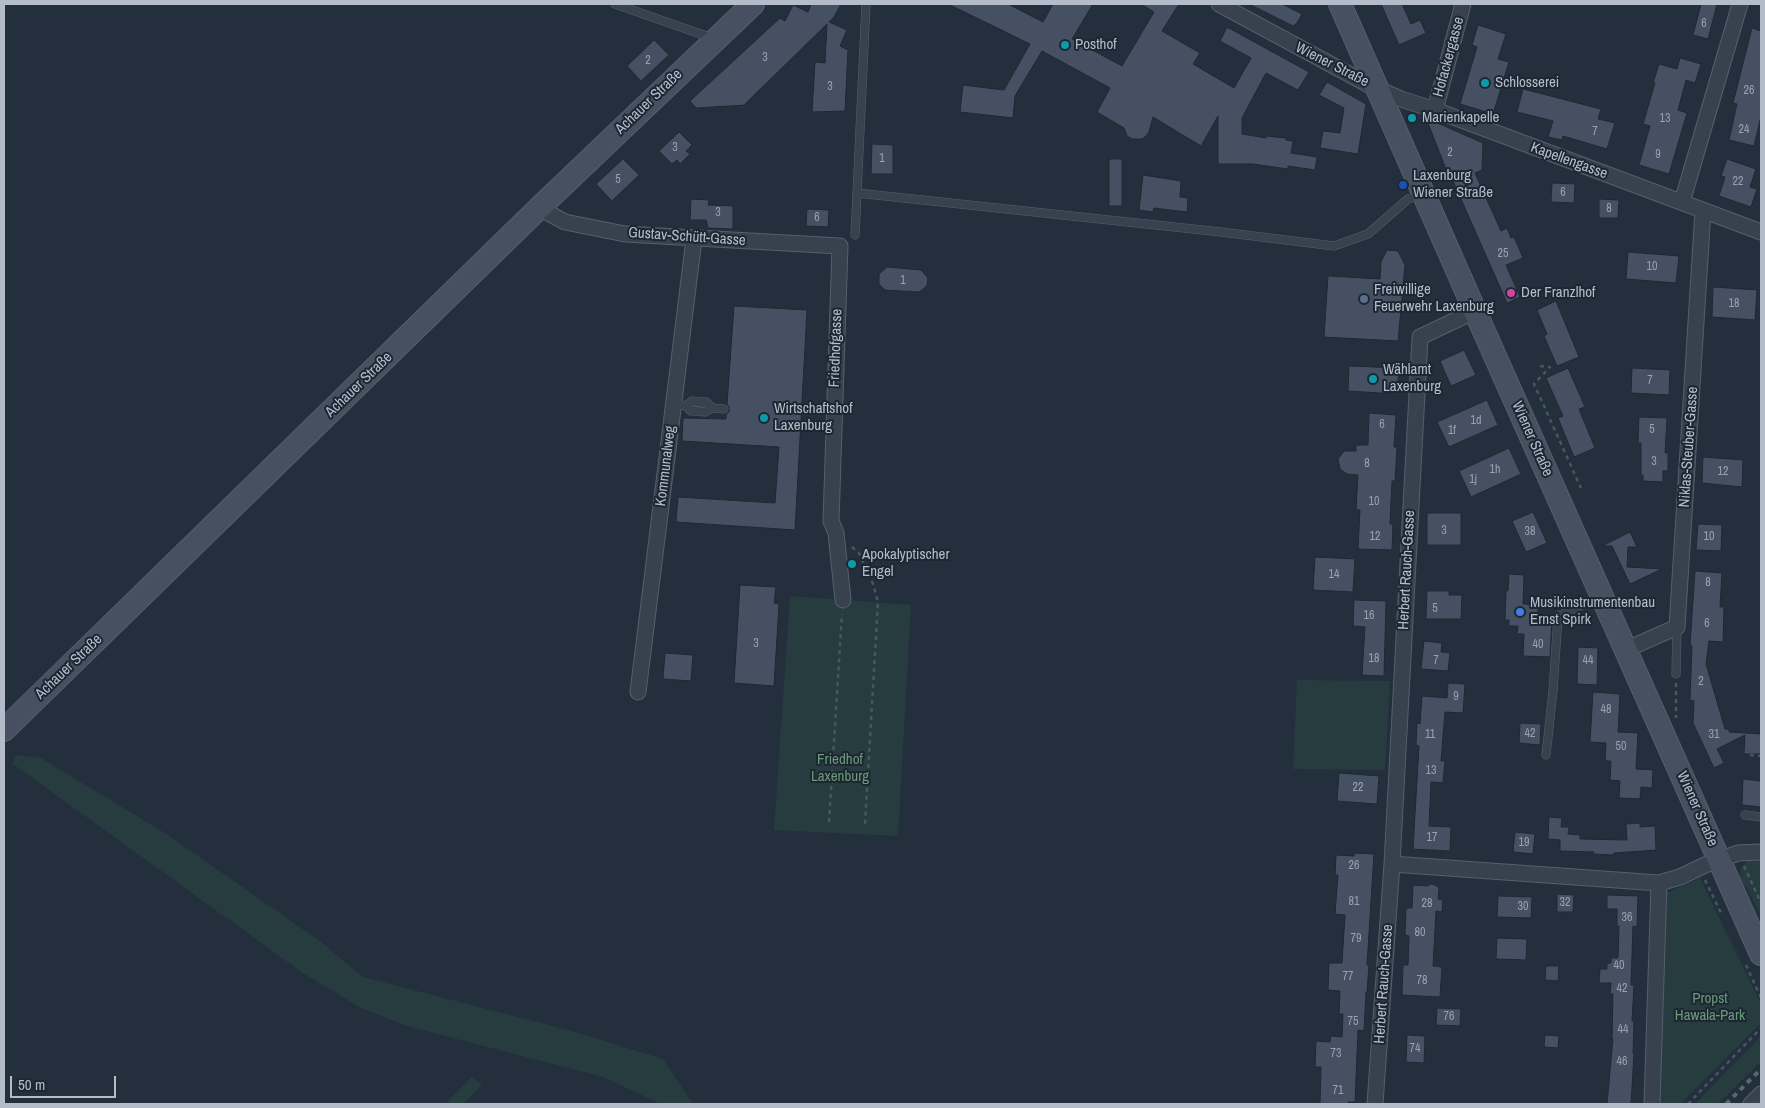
<!DOCTYPE html>
<meta charset="utf-8">
<style>
body{margin:0}
#map{position:relative;width:1765px;height:1108px;overflow:hidden;background:#242f3e;font-family:"Archivo Narrow",sans-serif}
canvas{display:block}
.frame{position:absolute;inset:0;border:5px solid #b4bcc9;pointer-events:none}
.scale{position:absolute;left:10px;top:1076px;width:106px;height:22px;box-sizing:border-box;border:2px solid #b4bcc9;border-top:0;padding-left:6px;font-size:15px;line-height:18px;white-space:nowrap;color:#b4bcc9;-webkit-text-stroke:4px #1d2633;paint-order:stroke}
</style>
<div id="map">
<canvas width="1765" height="1108"></canvas>
<div class="frame"></div>
<div class="scale">50 m</div>
</div>
<script>
const ctx = document.querySelector('canvas').getContext('2d');
ctx.lineJoin = 'round';
function fillPath(path, color) { ctx.fillStyle = color; ctx.fill(path, 'evenodd'); }
const shape = rows => new Path2D(rows.map(r => 'M' + r).join(''));
function stroke(path, color, width, dash) { ctx.strokeStyle = color; ctx.lineWidth = width; ctx.lineCap = dash ? 'butt' : 'round'; ctx.setLineDash(dash || []); ctx.stroke(path); }
function write(font, color, halo, rows, align = 'center') {
  ctx.font = font + ' "Archivo Narrow",sans-serif'; ctx.lineWidth = 4; ctx.setLineDash([]); ctx.textBaseline = 'middle'; ctx.strokeStyle = halo; ctx.fillStyle = color; for (const [text, x, y, turn = 0] of rows) {
    ctx.save(); ctx.translate(x, y); ctx.rotate((+turn || 0) * Math.PI / 180); ctx.textAlign = isNaN(turn) ? turn : align; if (halo) ctx.strokeText(text, 0, 0); ctx.fillText(text, 0, 0); ctx.restore();
  }
}
fillPath(shape([
 [790,596,911,605,898,836,774,830],
 [1297,680,1390,681,1385,770,1293,769],
 [16,755,41,758,168,835,321,942,363,977,568,1030,663,1059,693,1104,661,1104,603,1077,407,1026,361,1008,303,973,13,764],
 [1761,860,1761,917,1746,886,1740,887,1739,878,1742,867,1747,861],
 [1700,878,1761,1004,1761,1023,1680,1104,1658,1104,1667,893],
 [1761,1036,1761,1061,1718,1104,1695,1104],
 [472,1077,482,1085,463,1104,445,1104]
]), '#263c3f');
const building = shape([
 [811,4,841,4,834,17,829,22,847,30,840,46,848,50,845,111,812,112,815,62,825,63,827,24,746,103,746,105,696,108,690,101,780,18,785,21,793,5,808,12,811,4],
 [948,4,1008,4,1043,22,1053,4,1093,4,1072,39,1122,66,1154,12,1141,4,1179,4,1162,31,1200,53,1193,64,1234,88,1251,58,1220,41,1227,27,1309,72,1298,90,1266,73,1242,118,1242,134,1266,138,1266,136,1286,138,1286,140,1293,141,1291,153,1317,157,1315,170,1288,166,1288,169,1253,164,1218,164,1218,116,1201,146,1153,117,1149,132,1146,136,1142,139,1132,139,1127,136,1124,128,1097,112,1110,88,1042,51,1015,96,1013,118,960,112,963,85,1004,90,1030,44,948,4],
 [1249,4,1282,4,1302,14,1297,23,1293,26,1249,4],
 [1381,4,1402,4,1411,24,1420,20,1426,33,1399,45,1381,4],
 [1701,4,1717,4,1708,39,1693,35,1701,4],
 [1478,25,1506,34,1498,59,1509,62,1493,114,1460,104,1477,47,1472,45,1478,25],
 [1752,28,1761,31,1761,116,1754,146,1729,140,1737,104,1733,103,1752,28],
 [654,40,669,55,641,81,627,66,654,40],
 [1680,58,1701,64,1695,83,1686,80,1678,110,1687,113,1669,174,1639,165,1650,126,1643,124,1655,83,1653,83,1659,64,1677,69,1680,58],
 [1327,82,1366,104,1358,154,1320,148,1323,131,1340,133,1344,108,1319,95,1327,82],
 [1523,89,1601,109,1598,119,1615,123,1607,149,1563,136,1562,140,1548,137,1553,121,1517,112,1523,89],
 [1426,118,1483,143,1482,170,1475,173,1501,231,1507,228,1511,238,1514,237,1523,258,1506,265,1520,297,1507,303,1453,181,1451,182,1426,118],
 [679,132,692,145,686,151,690,154,680,164,677,160,672,164,659,151,679,132],
 [872,144,893,145,893,174,871,174,872,144],
 [623,159,639,175,612,201,596,184,623,159],
 [1109,159,1122,159,1122,206,1109,206,1109,159],
 [1727,159,1756,169,1750,187,1757,189,1751,207,1719,196,1725,177,1721,176,1727,159],
 [1143,175,1181,181,1180,197,1188,198,1187,212,1154,208,1153,212,1139,210,1143,175],
 [1552,183,1575,184,1574,203,1551,202,1552,183],
 [691,199,709,200,708,205,733,206,733,229,708,228,706,220,690,220,691,199],
 [1599,199,1619,200,1618,218,1599,218,1599,199],
 [807,209,829,210,828,227,806,226,807,209],
 [1387,250,1398,251,1405,265,1398,341,1324,337,1328,276,1380,279,1381,262,1387,250],
 [1628,252,1679,256,1676,283,1626,279,1628,252],
 [887,267,921,270,928,278,927,286,919,292,885,290,879,284,879,274,887,267],
 [1713,287,1757,290,1755,320,1712,317,1713,287],
 [1556,301,1579,357,1557,366,1544,336,1547,334,1537,310,1556,301],
 [734,306,807,310,795,530,676,522,678,497,775,503,779,447,682,441,683,418,726,419,726,414,729,412,729,407,727,404,734,306],
 [1464,350,1476,375,1451,386,1440,361,1464,350],
 [1349,366,1399,368,1397,394,1348,391,1349,366],
 [1568,368,1585,407,1579,409,1595,448,1574,457,1558,418,1563,416,1546,378,1568,368],
 [1632,368,1670,370,1669,395,1631,393,1632,368],
 [1487,400,1498,425,1449,447,1437,422,1487,400],
 [1369,413,1396,415,1394,447,1397,447,1395,481,1392,481,1390,524,1393,524,1392,550,1358,549,1360,510,1356,510,1358,475,1347,474,1340,469,1338,459,1344,451,1356,451,1356,445,1368,445,1369,413],
 [1639,417,1667,418,1665,453,1668,453,1668,471,1663,471,1663,482,1643,481,1643,475,1641,475,1641,443,1638,443,1639,417],
 [1509,448,1521,474,1471,497,1459,471,1509,448],
 [1703,457,1743,460,1742,487,1702,483,1703,457],
 [1533,512,1547,543,1526,552,1512,521,1533,512],
 [1427,513,1461,513,1461,545,1427,545,1427,513],
 [1698,524,1722,525,1721,551,1696,550,1698,524],
 [1630,532,1637,547,1628,547,1627,567,1662,569,1630,584,1612,546,1602,546,1630,532],
 [1315,557,1355,559,1353,592,1313,590,1315,557],
 [1695,571,1722,573,1720,607,1724,607,1723,642,1709,641,1706,664,1725,729,1729,729,1729,732,1761,734,1761,754,1744,754,1745,735,1717,749,1724,763,1714,768,1693,723,1694,701,1690,700,1692,646,1690,645,1695,571],
 [1509,574,1524,575,1523,604,1538,605,1538,619,1552,620,1550,657,1523,656,1524,634,1517,634,1518,626,1509,626,1509,620,1505,620,1506,591,1508,591,1509,574],
 [740,585,776,587,774,603,779,604,774,686,734,683,740,585],
 [1427,591,1449,591,1449,595,1462,595,1461,619,1426,619,1427,591],
 [1354,600,1386,601,1384,676,1362,675,1365,627,1353,626,1354,600],
 [1424,641,1442,643,1441,652,1450,653,1448,671,1421,669,1424,641],
 [1578,647,1598,648,1597,685,1577,684,1578,647],
 [665,653,693,655,691,681,663,679,665,653],
 [1448,683,1465,684,1463,713,1445,712,1441,761,1445,761,1443,783,1431,782,1429,826,1451,827,1450,851,1413,849,1419,746,1416,745,1417,723,1420,724,1422,696,1447,698,1448,683],
 [1593,692,1620,694,1618,732,1638,733,1636,769,1653,770,1652,788,1641,787,1640,799,1619,798,1620,781,1610,780,1611,761,1605,761,1606,743,1590,742,1593,692],
 [1520,723,1541,724,1540,745,1519,743,1520,723],
 [1339,773,1379,776,1377,804,1337,801,1339,773],
 [1743,779,1761,781,1761,807,1742,805,1743,779],
 [1549,817,1562,818,1561,827,1569,827,1568,834,1580,835,1580,839,1627,840,1626,824,1640,823,1640,827,1655,826,1656,850,1614,853,1614,855,1593,854,1594,852,1560,851,1560,840,1548,839,1549,817],
 [1515,832,1535,834,1533,854,1513,852,1515,832],
 [1354,853,1374,854,1367,965,1369,965,1367,992,1366,992,1364,1031,1358,1030,1355,1102,1348,1102,1348,1104,1320,1104,1321,1067,1315,1067,1316,1041,1330,1042,1331,1036,1342,1037,1343,1014,1339,1014,1340,991,1328,990,1329,963,1342,963,1345,915,1335,914,1338,875,1335,875,1336,855,1354,856,1354,853],
 [1430,884,1435,885,1439,888,1438,899,1443,900,1442,912,1436,911,1433,966,1442,967,1440,997,1402,995,1403,965,1408,965,1409,936,1405,935,1406,908,1412,908,1413,885,1428,886,1430,884],
 [1557,894,1574,895,1573,912,1557,912,1557,894],
 [1607,895,1638,896,1637,927,1633,926,1631,985,1634,985,1632,1021,1634,1021,1633,1053,1634,1054,1631,1104,1607,1104,1613,1039,1612,1039,1613,994,1610,994,1611,983,1599,983,1600,969,1607,969,1607,963,1611,963,1611,958,1618,958,1619,926,1617,926,1617,909,1607,909,1607,895],
 [1498,896,1532,897,1531,918,1497,917,1498,896],
 [1497,938,1527,939,1526,960,1496,959,1497,938],
 [1546,966,1559,966,1558,981,1545,980,1546,966],
 [1437,1008,1461,1009,1460,1026,1436,1025,1437,1008],
 [1407,1035,1425,1036,1424,1063,1406,1062,1407,1035],
 [1545,1035,1559,1036,1558,1048,1544,1047,1545,1035]
]);
fillPath(building, '#455162');
stroke(building, '#1f2835', 1);
const lane = shape([
 [615,4,712,38],
 [857,193,1221,232,1334,246,1368,234,1408,199,1422,194],
 [855,235,866,4],
 [674,404,686,406,691,411,696,411,705,412,712,408],
 [686,406,692,401,697,402,706,402,712,408,724,409],
 [1676,674,1677,627],
 [1546,755,1553,691,1558,616,1600,597],
 [1745,815,1761,817]
]);
const street = shape([
 [1219,4,1369,85,1401,99,1435,110,1761,232],
 [1435,110,1463,4],
 [1682,202,1740,4],
 [539,208,565,222,625,234,840,246,831,521,836,533,843,600],
 [1625,650,1677,627,1703,210],
 [638,692,694,239],
 [1392,864,1659,883,1680,877,1705,865,1738,853,1761,852],
 [1375,1104,1392,864,1420,337,1475,311],
 [1652,1104,1659,883],
 [1751,1104,1761,1094]
]);
const secondary = shape([
 [1340,4,1475,311,1761,954],
 [4,730,539,208,753,4]
]);
stroke(lane, '#565f6c', 9);
stroke(street, '#565f6c', 17);
stroke(secondary, '#565f6c', 24);
stroke(shape([
 [1540,366,1550,367,1534,384,1581,488],
 [852,547,859,553,873,584,878,602,865,824],
 [1676,683,1676,718],
 [1750,755,1761,756],
 [829,822,842,614],
 [1744,866,1761,903],
 [1705,880,1722,915],
 [1746,965,1761,998],
 [1688,1104,1761,1028]
]), '#44595c', 2.5, [4, 4]);
stroke(lane, '#38414e', 8);
stroke(street, '#38414e', 15);
stroke(secondary, '#465061', 22);
stroke(shape([
 [1726,1104,1761,1069]
]), '#5a6575', 4, [5, 5]);
for (const [x, y, r, color] of [
 [1065,45,5,"#0f9aa8"],
 [1485,83,5,"#0f9aa8"],
 [1412,118,5,"#0f9aa8"],
 [1403,185,5,"#1a4fb4"],
 [1511,293,5,"#d1479c"],
 [1364,299,5,"#5c6f8a"],
 [1373,379,5,"#0f9aa8"],
 [764,418,5,"#0f9aa8"],
 [852,564,5,"#0f9aa8"],
 [1520,612,5,"#3f7fe0"]
]) { const dot = new Path2D(); dot.arc(x, y, r, 0, 2 * Math.PI); ctx.fillStyle = color; ctx.fill(dot); stroke(dot, '#1d2633', 2); }
write('12px', '#98a1af', null, [
 ["6",1704,24],
 ["3",765,58],
 ["2",648,61],
 ["3",830,87],
 ["26",1749,91],
 ["13",1665,119],
 ["24",1744,130],
 ["7",1595,132],
 ["3",675,148],
 ["2",1450,153],
 ["9",1658,155],
 ["1",882,159],
 ["5",618,180],
 ["22",1738,182],
 ["6",1563,193],
 ["8",1609,209],
 ["3",718,213],
 ["6",817,218],
 ["25",1503,254],
 ["10",1652,267],
 ["1",903,281],
 ["18",1734,304],
 ["7",1650,381],
 ["1d",1476,421],
 ["6",1382,425],
 ["5",1652,430],
 ["1f",1452,431],
 ["3",1654,462],
 ["8",1367,464],
 ["1h",1495,470],
 ["12",1723,472],
 ["1j",1473,480],
 ["10",1374,502],
 ["3",1444,531],
 ["38",1530,532],
 ["12",1375,537],
 ["10",1709,537],
 ["14",1334,575],
 ["8",1708,583],
 ["5",1435,609],
 ["16",1369,616],
 ["6",1707,624],
 ["3",756,644],
 ["40",1538,645],
 ["18",1374,659],
 ["7",1436,661],
 ["44",1588,661],
 ["2",1701,682],
 ["9",1456,697],
 ["48",1606,710],
 ["42",1530,734],
 ["11",1430,735],
 ["31",1714,735],
 ["50",1621,747],
 ["13",1431,771],
 ["22",1358,788],
 ["17",1432,838],
 ["19",1524,843],
 ["26",1354,866],
 ["81",1354,902],
 ["32",1565,903],
 ["28",1427,904],
 ["30",1523,907],
 ["36",1627,918],
 ["80",1420,933],
 ["79",1356,939],
 ["40",1619,966],
 ["77",1348,977],
 ["78",1422,981],
 ["42",1622,989],
 ["76",1449,1017],
 ["75",1353,1022],
 ["44",1623,1030],
 ["74",1415,1049],
 ["73",1336,1054],
 ["46",1622,1062],
 ["71",1338,1091]
]);
write('15px', '#b4bcc9', '#1d2633', [
 ["Posthof",1075,45],
 ["Schlosserei",1495,83],
 ["Marienkapelle",1422,118],
 ["Laxenburg",1413,176],
 ["Wiener Straße",1413,193],
 ["Freiwillige",1374,290],
 ["Feuerwehr Laxenburg",1374,307],
 ["Der Franzlhof",1521,293],
 ["Wählamt",1383,370],
 ["Laxenburg",1383,387],
 ["Wirtschaftshof",774,409],
 ["Laxenburg",774,426],
 ["Apokalyptischer",862,555],
 ["Engel",862,572],
 ["Musikinstrumentenbau",1530,603],
 ["Ernst Spirk",1530,620]
], 'left');
write('15px', '#b4bcc9', '#1d2633', [
 ["Hofackergasse",1449,57,-75],
 ["Wiener Straße",1332,65,27],
 ["Achauer Straße",649,102,-44],
 ["Kapellengasse",1569,161,20],
 ["Gustav-Schütt-Gasse",687,237,4],
 ["Friedhofgasse",836,348,-88],
 ["Achauer Straße",359,385,-44],
 ["Wiener Straße",1532,439,66],
 ["Niklas-Steuber-Gasse",1689,447,-86],
 ["Kommunalweg",666,466,-83],
 ["Herbert Rauch-Gasse",1407,570,-87],
 ["Achauer Straße",69,667,-44],
 ["Wiener Straße",1697,809,66],
 ["Herbert Rauch-Gasse",1384,984,-86]
]);
write('15px', '#6b9a76', '#1d2633', [
 ["Friedhof",840,760],
 ["Laxenburg",840,777],
 ["Propst",1710,999],
 ["Hawala-Park",1710,1016]
]);
</script>
